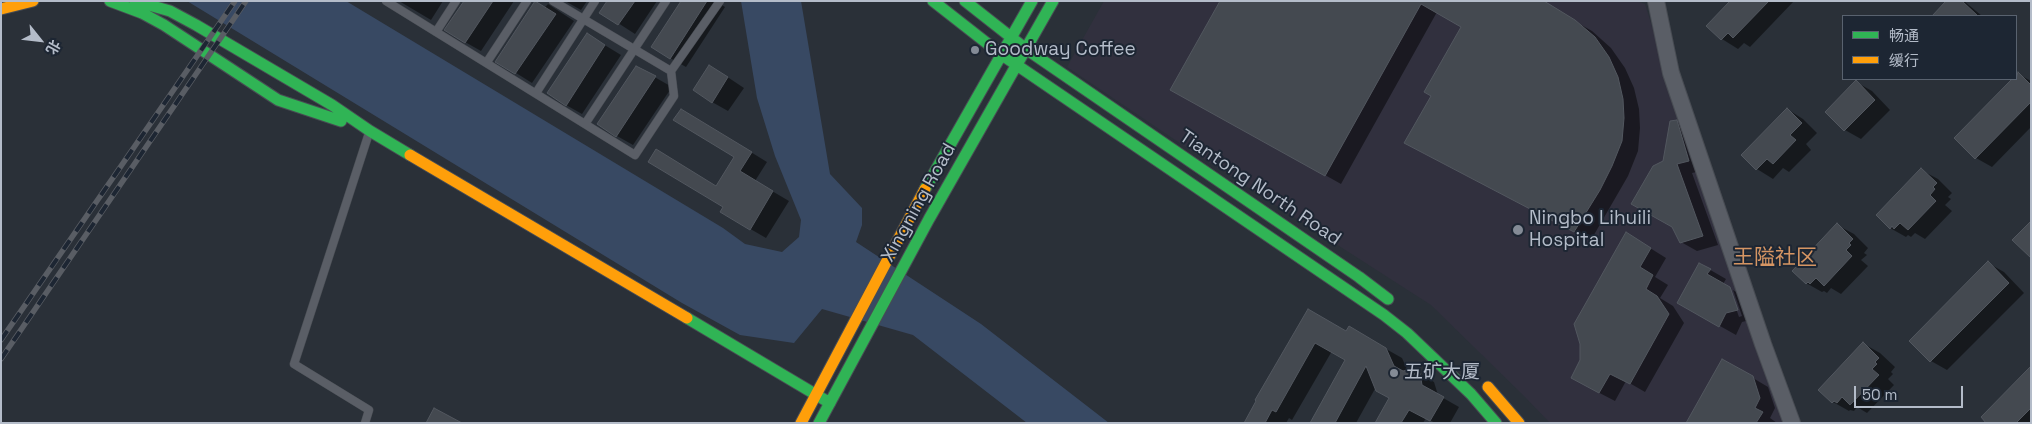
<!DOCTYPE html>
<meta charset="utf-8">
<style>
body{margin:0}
#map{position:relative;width:2032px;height:424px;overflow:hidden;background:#2a3038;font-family:"Space Grotesk","Noto Sans SC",sans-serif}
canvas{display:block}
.frame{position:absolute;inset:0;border:2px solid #b4bcc9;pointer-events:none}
.legend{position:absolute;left:1842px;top:15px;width:175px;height:65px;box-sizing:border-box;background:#1d2633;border:1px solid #59626f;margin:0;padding:6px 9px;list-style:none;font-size:15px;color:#b4bcc9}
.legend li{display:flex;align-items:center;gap:10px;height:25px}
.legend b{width:25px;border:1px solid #59626f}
.north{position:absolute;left:15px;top:15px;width:50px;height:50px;-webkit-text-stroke:4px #1d2633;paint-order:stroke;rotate:119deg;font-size:14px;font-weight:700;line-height:20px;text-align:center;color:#b4bcc9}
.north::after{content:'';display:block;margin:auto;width:18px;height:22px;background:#b4bcc9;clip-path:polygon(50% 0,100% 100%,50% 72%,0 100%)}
.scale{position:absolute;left:1854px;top:386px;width:109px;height:22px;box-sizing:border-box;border:2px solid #b4bcc9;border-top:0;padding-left:6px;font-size:15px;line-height:18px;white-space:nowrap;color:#b4bcc9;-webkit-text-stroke:4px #1d2633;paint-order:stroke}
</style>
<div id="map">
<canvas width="2032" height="424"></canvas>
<div class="frame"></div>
<ul class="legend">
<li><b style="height:6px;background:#30b455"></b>畅通</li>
<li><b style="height:6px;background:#ff9f0a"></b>缓行</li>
</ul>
<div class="north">北</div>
<div class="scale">50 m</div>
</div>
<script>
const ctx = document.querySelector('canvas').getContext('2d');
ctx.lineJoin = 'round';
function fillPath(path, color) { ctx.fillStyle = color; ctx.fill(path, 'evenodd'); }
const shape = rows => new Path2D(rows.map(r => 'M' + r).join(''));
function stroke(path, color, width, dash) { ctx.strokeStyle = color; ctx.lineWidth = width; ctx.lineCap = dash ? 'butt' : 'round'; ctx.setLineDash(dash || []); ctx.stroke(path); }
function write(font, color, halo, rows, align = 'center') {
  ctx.font = font + ' "Space Grotesk","Noto Sans SC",sans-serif'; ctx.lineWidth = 4; ctx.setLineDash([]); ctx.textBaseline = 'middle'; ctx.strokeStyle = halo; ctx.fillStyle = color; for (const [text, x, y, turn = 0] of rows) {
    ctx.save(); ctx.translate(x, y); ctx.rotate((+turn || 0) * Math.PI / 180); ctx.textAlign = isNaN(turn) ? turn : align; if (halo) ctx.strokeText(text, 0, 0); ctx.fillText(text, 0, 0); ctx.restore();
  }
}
fillPath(shape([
 [1104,1,1637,1,1645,4,1666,71,1789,423,1550,423,1524,396,1431,305,1199,156,1067,67]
]), '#31303e');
fillPath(shape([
 [187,1,346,1,723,228,745,244,782,252,799,237,801,220,775,156,757,98,741,1,801,1,830,174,862,208,862,225,856,242,981,324,1109,423,1027,423,913,335,822,309,794,343,740,335,682,303]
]), '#384963');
fillPath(shape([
 [399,1,443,1,431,20],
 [466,1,514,1,481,51,465,42],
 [565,1,587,1,581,10],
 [608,1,657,1,635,34,601,12],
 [682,1,716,1,725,7,686,67,670,58],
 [1221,1,1539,1,1592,31,1611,48,1625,68,1634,88,1639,109,1640,128,1638,151,1628,176,1591,240,1422,152,1433,96,1462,26,1437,12,1341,184,1172,89],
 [1731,1,1794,1,1750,47,1744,43,1738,49,1722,39,1708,26],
 [1948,1,1964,1,1982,16,1934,16],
 [548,4,574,21,532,83,497,61],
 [603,44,621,55,582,114,566,105],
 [637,67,672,87,633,145,617,136],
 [2018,74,2031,81,2031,127,1992,167,1976,158,1956,138,2014,79,2016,79],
 [726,76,744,88,728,111,712,102],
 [1856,82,1872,91,1890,110,1861,139,1845,130],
 [1787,109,1803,119,1817,133,1806,144,1811,150,1789,172,1783,168,1773,179,1757,169,1742,155],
 [697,119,767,162,755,181,789,201,766,238,721,212,724,207,717,187,735,157],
 [1676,122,1693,131,1705,170,1692,173,1718,245,1697,251,1681,242,1664,162],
 [1921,170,1938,179,1952,193,1948,197,1951,199,1945,205,1952,211,1925,239,1915,233,1911,237,1908,235,1906,237,1890,228],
 [1837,225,1854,234,1868,248,1864,253,1867,255,1861,260,1868,266,1841,294,1831,288,1827,293,1824,291,1822,292,1806,283],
 [1642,243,1666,258,1655,277,1668,285,1660,298,1673,306,1684,323,1645,392,1626,381,1615,401,1588,387],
 [1988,263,2004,272,2024,293,1947,370,1931,361,1911,341],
 [1700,264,1726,279,1723,284,1729,288,1739,317,1742,316,1733,290,1747,298,1754,319,1742,322,1736,335,1679,303],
 [1308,310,1347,333,1349,328,1402,358,1408,371,1417,372,1434,382,1438,395,1459,407,1450,423,1435,423,1426,418,1423,423,1376,423,1390,398,1376,387,1356,423,1311,423,1347,360,1332,351,1292,420,1289,418,1286,423,1245,423],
 [1864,344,1880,353,1895,367,1891,372,1893,374,1888,379,1894,385,1867,413,1857,407,1854,411,1850,410,1849,411,1833,402],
 [1723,360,1768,387,1775,408,1770,418,1777,423,1689,423],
 [2031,367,2031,423,1988,423]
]), '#0007');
const building = shape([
 [464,1,493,1,465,43,444,30,464,1],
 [535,1,556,14,515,74,495,62,535,1],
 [607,1,635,1,618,25,599,13,607,1],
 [681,1,707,1,670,59,651,47,681,1],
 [1220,1,1544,1,1575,20,1595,37,1609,57,1618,77,1623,99,1624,118,1622,141,1612,166,1600,190,1574,232,1404,143,1431,96,1424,92,1461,27,1421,4,1325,176,1170,90,1220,1],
 [1730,1,1769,1,1733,38,1728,33,1721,40,1706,26,1730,1],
 [1946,1,1962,1,1978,16,1932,16,1946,1],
 [587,33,605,45,566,106,547,93,587,33],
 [709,65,728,77,712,103,693,90,709,65],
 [636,66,656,76,616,137,597,124,636,66],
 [2018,72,2031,85,2031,102,1975,159,1954,138,2012,79,2016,79,2018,72],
 [1856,80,1875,100,1844,131,1825,112,1856,80],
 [1787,108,1802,123,1790,135,1796,140,1773,164,1767,159,1756,170,1741,155,1787,108],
 [681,109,752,152,740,171,773,191,750,230,720,212,723,207,648,162,656,149,716,186,734,157,673,120,681,109],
 [1677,120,1689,161,1677,164,1703,236,1680,243,1672,227,1631,204,1653,166,1663,161,1670,121,1677,120],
 [1921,168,1937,183,1933,187,1935,189,1930,195,1936,201,1908,230,1900,223,1894,229,1892,226,1890,229,1876,215,1921,168],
 [2031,221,2031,258,2012,240,2031,221],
 [1837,223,1853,239,1849,243,1851,245,1846,250,1852,256,1824,286,1816,278,1810,284,1808,282,1806,284,1792,271,1837,223],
 [1626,232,1651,248,1640,267,1653,275,1646,289,1657,296,1669,314,1630,384,1610,374,1599,393,1571,378,1580,360,1580,344,1574,324,1626,232],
 [1988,261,2009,283,1930,362,1909,341,1988,261],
 [1699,263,1711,269,1707,274,1730,287,1738,310,1726,313,1719,327,1677,303,1699,263],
 [1308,309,1346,331,1349,326,1386,348,1394,366,1403,371,1413,369,1420,373,1422,385,1444,397,1430,421,1409,410,1401,423,1375,423,1389,398,1376,391,1366,366,1335,423,1310,423,1345,360,1315,343,1276,412,1272,410,1265,423,1244,423,1256,401,1255,400,1308,309],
 [1863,342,1879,358,1875,362,1877,364,1872,369,1879,375,1850,405,1842,397,1837,403,1834,401,1832,403,1818,390,1863,342],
 [1722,359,1753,376,1760,398,1755,408,1763,412,1756,423,1686,423,1722,359],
 [2031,366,2031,408,2016,423,1986,423,1981,417,2031,366],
 [434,408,462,423,426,423,434,408]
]);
fillPath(building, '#444950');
stroke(building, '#52575f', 1);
const lane = shape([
 [386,1,635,155,674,96,671,71,720,1],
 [553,1,671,71],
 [436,32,456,1],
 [487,62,527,1],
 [536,93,595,1],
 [585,124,666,1],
 [365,423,369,410,294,364,369,133]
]);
const street = shape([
 [1656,1,1671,73,1763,344,1792,423]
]);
const fast = shape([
 [110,1,142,13,164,25,278,100,341,121],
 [135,1,170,11,196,25,332,105,370,131,410,155],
 [933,1,1002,55,1384,315,1407,333,1471,394,1496,423],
 [965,1,1026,49,1359,277,1388,299],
 [925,189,1032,1],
 [687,318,830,403],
 [819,423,929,219,1053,1]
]);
const slow = shape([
 [1,9,33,1],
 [410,155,687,318],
 [1488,387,1519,423],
 [801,423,925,189]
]);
stroke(lane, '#484c53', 9);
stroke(street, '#484c53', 18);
stroke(fast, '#484c53', 13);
stroke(slow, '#484c53', 13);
stroke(lane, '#5a5e66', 8);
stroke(street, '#5a5e66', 16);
stroke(fast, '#30b455', 11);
stroke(slow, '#ff9f0a', 11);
const rail = shape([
 [1,340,235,1],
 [1,359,246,1]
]);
stroke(rail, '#595d64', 5.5);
stroke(rail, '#1d2633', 4, [11]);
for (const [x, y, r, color] of [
 [975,50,5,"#848b96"],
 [1518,230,6,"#848b96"],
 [1394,373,5,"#848b96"]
]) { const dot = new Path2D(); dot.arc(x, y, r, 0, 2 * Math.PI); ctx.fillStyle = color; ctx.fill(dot); stroke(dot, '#1d2633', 2); }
write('19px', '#b4bcc9', '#1d2633', [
 ["Goodway Coffee",985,50],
 ["Ningbo Lihuili",1529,219],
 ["Hospital",1529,241],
 ["五矿大厦",1404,373]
], 'left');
write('19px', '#b4bcc9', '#1d2633', [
 ["Tiantong North Road",1260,188,34],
 ["Xingning Road",919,203,-61]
]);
write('21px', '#d59563', '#1d2633', [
 ["王隘社区",1775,258]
]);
</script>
